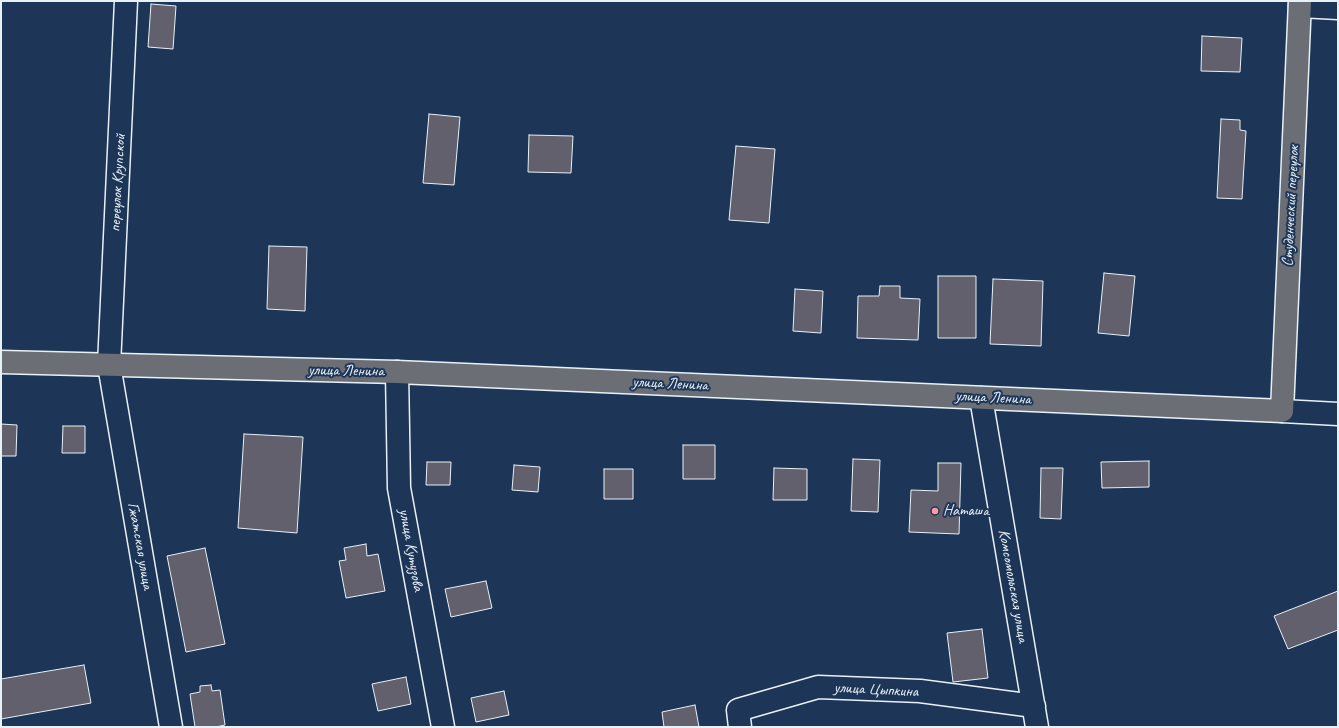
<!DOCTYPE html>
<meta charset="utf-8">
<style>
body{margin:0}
#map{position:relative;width:1339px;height:728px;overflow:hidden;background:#1d3557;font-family:Caveat,sans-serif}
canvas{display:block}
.frame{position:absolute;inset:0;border:2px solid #e8f1f8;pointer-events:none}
</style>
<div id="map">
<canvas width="1339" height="728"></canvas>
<div class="frame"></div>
</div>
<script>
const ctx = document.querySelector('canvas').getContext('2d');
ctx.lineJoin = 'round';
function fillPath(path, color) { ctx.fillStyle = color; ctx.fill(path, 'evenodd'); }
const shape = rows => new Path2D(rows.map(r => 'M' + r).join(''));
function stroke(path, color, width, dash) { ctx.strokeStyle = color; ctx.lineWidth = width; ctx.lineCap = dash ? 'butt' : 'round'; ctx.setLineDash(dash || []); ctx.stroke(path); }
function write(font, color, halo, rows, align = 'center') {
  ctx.font = font + ' Caveat,sans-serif'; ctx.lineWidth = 4; ctx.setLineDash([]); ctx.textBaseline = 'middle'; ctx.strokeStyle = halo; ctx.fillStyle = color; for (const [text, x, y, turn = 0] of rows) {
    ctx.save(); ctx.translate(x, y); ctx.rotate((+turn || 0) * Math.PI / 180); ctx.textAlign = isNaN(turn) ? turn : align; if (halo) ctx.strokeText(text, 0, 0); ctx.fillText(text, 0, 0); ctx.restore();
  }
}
const building = shape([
 [151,4,176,6,173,49,148,47,151,4],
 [1202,36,1242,38,1240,72,1201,71,1202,36],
 [429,114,460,117,454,185,423,183,429,114],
 [1221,119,1240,120,1240,130,1246,131,1242,199,1217,198,1221,119],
 [529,135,573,136,571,173,528,172,529,135],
 [736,146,775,149,769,223,729,220,736,146],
 [269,246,307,247,305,311,267,309,269,246],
 [1104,273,1135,276,1129,336,1098,333,1104,273],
 [938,276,976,276,976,338,938,338,938,276],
 [993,279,1043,281,1041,346,990,344,993,279],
 [880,286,900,286,900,298,920,299,918,340,857,338,858,296,879,296,880,286],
 [795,289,823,291,821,333,793,331,795,289],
 [1,424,17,425,16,456,1,456,1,424],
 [63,426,85,426,85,453,62,453,63,426],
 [244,434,303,437,297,533,238,528,244,434],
 [683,445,715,445,715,479,683,479,683,445],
 [853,459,880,460,878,512,851,511,853,459],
 [1149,461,1149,487,1102,488,1101,462,1149,461],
 [427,462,451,462,450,485,426,485,427,462],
 [938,463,961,463,959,534,909,532,911,490,938,491,938,463],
 [514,465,540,467,538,492,512,490,514,465],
 [774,468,807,469,807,500,773,500,774,468],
 [1041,468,1063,468,1061,519,1040,518,1041,468],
 [604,469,633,469,633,499,604,499,604,469],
 [366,544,367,556,378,554,385,591,346,598,339,561,346,560,344,548,366,544],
 [205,548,225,644,186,652,167,556,205,548],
 [486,581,492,608,451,617,445,589,486,581],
 [1338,591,1338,630,1288,649,1274,616,1338,591],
 [982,629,988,678,953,682,947,633,982,629],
 [84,665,91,703,1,719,1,679,84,665],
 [406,677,411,704,378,711,372,684,406,677],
 [211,685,212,691,220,690,225,725,216,727,195,727,190,694,200,692,200,686,211,685],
 [504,691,509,715,476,722,471,698,504,691],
 [695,705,699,727,664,727,662,712,695,705]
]);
fillPath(building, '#62606c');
stroke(building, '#e8f1f8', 1);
const minor = shape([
 [126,1,109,365,171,727],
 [1300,6,1338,8],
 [397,372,399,488,443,727],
 [981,398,1037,727],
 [1282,411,1338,414],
 [740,727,738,710,818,687,920,691,1034,706]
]);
const major = shape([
 [1,362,397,372,1282,411,1300,1]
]);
stroke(minor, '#e8f1f8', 25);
stroke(major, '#e8f1f8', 25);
stroke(minor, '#1d3557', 22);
stroke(major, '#6b6f75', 22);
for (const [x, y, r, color] of [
 [935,511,4,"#ff9aa2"]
]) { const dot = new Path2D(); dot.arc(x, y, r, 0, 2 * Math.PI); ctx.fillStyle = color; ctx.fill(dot); stroke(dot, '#1d3557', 1.5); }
write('16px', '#e8f1f8', '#1d3557', [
 ["переулок Крупской",118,183,-87],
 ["Студенческий переулок",1291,206,-87],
 ["улица Ленина",346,371,1],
 ["улица Ленина",670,384,3],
 ["улица Ленина",993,398,3],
 ["Гжатская улица",140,546,80],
 ["улица Кутузова",411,550,80],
 ["Комсомольская улица",1013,586,80],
 ["улица Цыпкина",876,690,3]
]);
write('16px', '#e8f1f8', '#1d3557', [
 ["Наташа",943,511]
], 'left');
</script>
